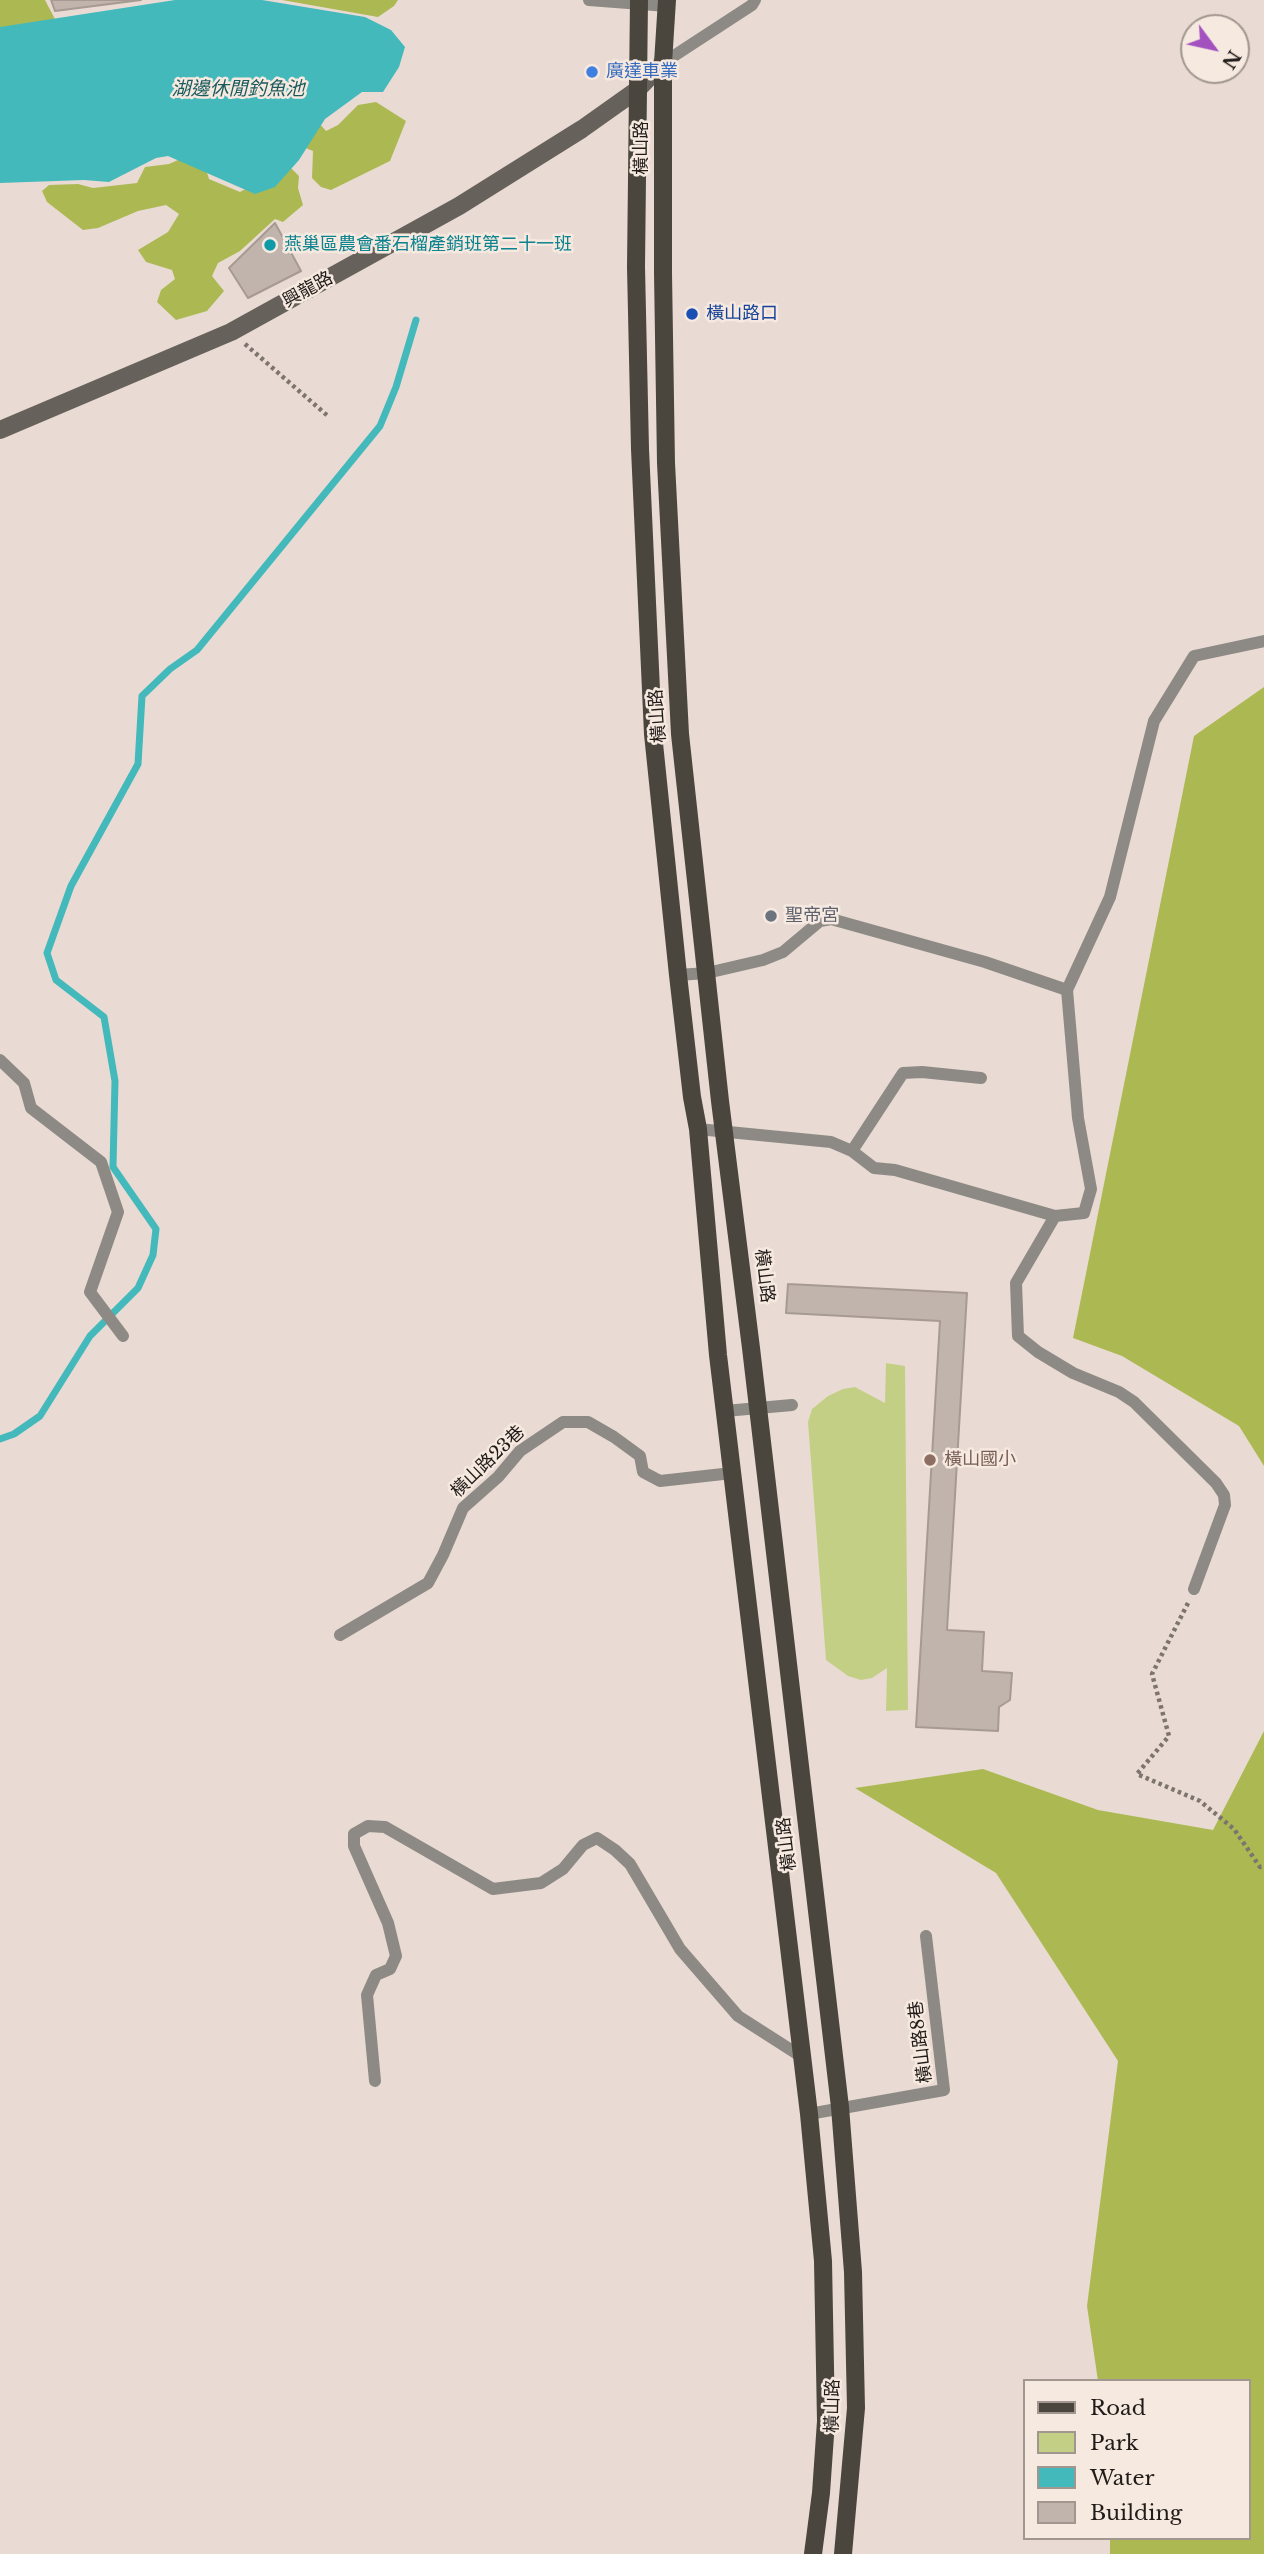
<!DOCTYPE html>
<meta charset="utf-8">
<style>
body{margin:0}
#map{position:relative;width:1264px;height:2554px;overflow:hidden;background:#e9dbd3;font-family:"Libre Baskerville",serif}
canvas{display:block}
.legend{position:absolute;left:1023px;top:2379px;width:228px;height:161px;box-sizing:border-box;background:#f6e9e0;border:2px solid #a19790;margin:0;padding:9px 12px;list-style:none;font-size:21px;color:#211c19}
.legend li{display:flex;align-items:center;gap:14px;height:35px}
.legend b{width:35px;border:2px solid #a19790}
.north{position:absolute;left:1180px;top:14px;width:70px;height:70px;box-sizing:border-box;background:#f6e9e0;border:2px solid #a19790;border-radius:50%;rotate:123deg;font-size:19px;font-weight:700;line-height:28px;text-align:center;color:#211c19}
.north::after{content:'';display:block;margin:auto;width:24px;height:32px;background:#a451c0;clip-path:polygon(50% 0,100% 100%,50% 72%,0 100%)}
</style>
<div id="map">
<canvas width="1264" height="2554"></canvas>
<ul class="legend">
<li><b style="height:9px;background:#4b463d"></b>Road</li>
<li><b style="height:19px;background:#c4cf86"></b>Park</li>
<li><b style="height:19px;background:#43b9bc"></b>Water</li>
<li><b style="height:19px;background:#c1b4ac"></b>Building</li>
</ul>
<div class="north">N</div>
</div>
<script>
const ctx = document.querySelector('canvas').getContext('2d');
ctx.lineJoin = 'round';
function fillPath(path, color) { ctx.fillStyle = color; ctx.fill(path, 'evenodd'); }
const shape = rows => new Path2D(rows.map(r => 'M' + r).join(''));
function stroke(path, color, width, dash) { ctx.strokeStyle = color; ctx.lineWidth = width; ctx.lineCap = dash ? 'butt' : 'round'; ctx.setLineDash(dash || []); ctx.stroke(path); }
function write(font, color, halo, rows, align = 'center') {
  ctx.font = font + ' "Libre Baskerville","Noto Sans TC",serif'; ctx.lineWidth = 5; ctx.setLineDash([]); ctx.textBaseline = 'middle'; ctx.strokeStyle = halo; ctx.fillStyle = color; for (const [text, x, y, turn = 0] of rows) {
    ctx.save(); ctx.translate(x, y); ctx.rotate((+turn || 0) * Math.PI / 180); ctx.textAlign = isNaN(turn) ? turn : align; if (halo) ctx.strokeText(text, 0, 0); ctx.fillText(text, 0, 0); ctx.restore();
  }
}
fillPath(shape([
 [886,1363,905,1366,908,1710,886,1711,887,1668,872,1678,861,1680,848,1676,826,1660,808,1422,812,1409,828,1396,843,1389,855,1387,885,1403]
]), '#c4cf86');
fillPath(shape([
 [0,0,45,0,57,23,0,46],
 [282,0,398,0,394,6,378,17],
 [376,102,406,121,390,161,331,190,321,187,312,178,313,151,298,145,313,116,326,131,338,125,358,105],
 [189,155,205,166,209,179,240,192,288,165,299,176,298,188,303,205,283,222,275,219,240,251,218,263,212,276,224,291,207,311,176,320,157,302,161,290,175,279,172,270,146,262,138,250,168,232,179,214,166,205,138,211,98,228,83,230,47,202,42,191,49,185,78,184,93,188,137,183,145,167,169,164],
 [1264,687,1264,1466,1239,1426,1122,1356,1073,1338,1194,736],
 [1264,1731,1264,2554,1110,2554,1110,2538,1248,2538,1248,2381,1098,2381,1087,2306,1118,2061,996,1873,855,1788,983,1769,1098,1810,1213,1830]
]), '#acb953');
fillPath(shape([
 [175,0,262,0,365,17,391,30,405,47,399,67,383,92,362,92,325,119,299,160,275,187,255,194,168,156,156,158,109,182,84,180,0,183,0,27]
]), '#43b9bc');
stroke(shape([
 [0,1439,14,1434,40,1416,90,1336,138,1288,153,1255,156,1229,113,1167,115,1081,104,1017,56,980,47,953,71,886,138,764,142,696,170,669,197,650,380,426,396,387,416,320]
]), '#43b9bc', 7);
const building = shape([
 [51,0,141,0,55,11,51,0],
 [275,223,301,271,248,298,229,268,275,223],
 [788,1284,967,1293,947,1630,984,1632,982,1671,1012,1673,1010,1700,999,1707,998,1731,916,1727,940,1321,786,1313,788,1284]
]);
fillPath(building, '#c1b4ac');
stroke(building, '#a69a92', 2);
stroke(shape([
 [245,344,329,417],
 [1188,1603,1152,1674,1169,1736,1137,1774,1200,1801,1234,1829,1260,1867,1264,1865]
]), '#7d746f', 4.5, [3.5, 3.5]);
stroke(shape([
 [589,0,667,6],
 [663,63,752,5,755,0],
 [678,975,707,973,763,960,783,952,820,921,831,919,985,962,1067,990],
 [0,1060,24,1083,31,1108,101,1162,118,1212,90,1292,123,1336],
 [698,1129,831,1142,852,1151,874,1168,895,1170,1055,1216,1084,1213,1091,1189,1078,1118,1067,990,1110,897,1154,721,1194,656,1264,641],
 [852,1151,903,1073,922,1072,981,1078],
 [1055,1216,1016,1283,1018,1336,1038,1352,1073,1373,1119,1392,1134,1402,1216,1483,1224,1495,1225,1505,1194,1589],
 [725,1411,792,1405],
 [340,1635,428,1583,443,1555,463,1508,498,1477,520,1451,563,1422,588,1422,614,1437,640,1456,643,1472,660,1481,732,1473],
 [375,2081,367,1995,376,1975,390,1969,396,1956,388,1923,354,1846,354,1834,368,1826,385,1827,493,1889,541,1883,563,1869,583,1845,597,1838,615,1850,630,1864,680,1949,738,2016,802,2057],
 [809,2114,944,2090,926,1936]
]), '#8d8a85', 12);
stroke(shape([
 [0,430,231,332,459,206,582,129,637,90,663,63]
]), '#66625b', 18);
stroke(shape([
 [639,0,636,267,640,449,653,734,678,975,692,1097,698,1129,718,1355,809,2114,823,2261,826,2421,821,2493,813,2554],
 [667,0,663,63,663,273,666,463,680,734,720,1101,751,1348,840,2107,853,2272,856,2408,843,2554]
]), '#4b463d', 18);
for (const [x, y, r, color] of [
 [592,72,7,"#3f7fe0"],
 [270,245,7,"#0f9aa8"],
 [692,314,7,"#1a4fb4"],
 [771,916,7,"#6b7280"],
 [930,1460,7,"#8d6e63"]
]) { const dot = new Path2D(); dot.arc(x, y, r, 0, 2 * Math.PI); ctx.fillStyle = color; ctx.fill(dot); stroke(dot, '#f6e9e0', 2.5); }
write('18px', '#366cbe', '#f6e9e0', [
 ["廣達車業",606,72]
], 'left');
write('18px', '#211c19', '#f6e9e0', [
 ["橫山路",642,148,-90],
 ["興龍路",308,290,-29],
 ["橫山路",658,716,-94],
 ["橫山路",764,1276,83],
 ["橫山路23巷",488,1462,-44],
 ["橫山路",787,1844,-97],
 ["橫山路8巷",921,2042,-97],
 ["橫山路",833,2406,-89]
]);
write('18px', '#0d838f', '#f6e9e0', [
 ["燕巢區農會番石榴產銷班第二十一班",284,245]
], 'left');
write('18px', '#164399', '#f6e9e0', [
 ["橫山路口",706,314]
], 'left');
write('18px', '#5b616d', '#f6e9e0', [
 ["聖帝宮",785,916]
], 'left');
write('18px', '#785e54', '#f6e9e0', [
 ["橫山國小",944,1460]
], 'left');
write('italic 19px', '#1a5b5d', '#f6e9e0', [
 ["湖邊休閒釣魚池",238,90]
]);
</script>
